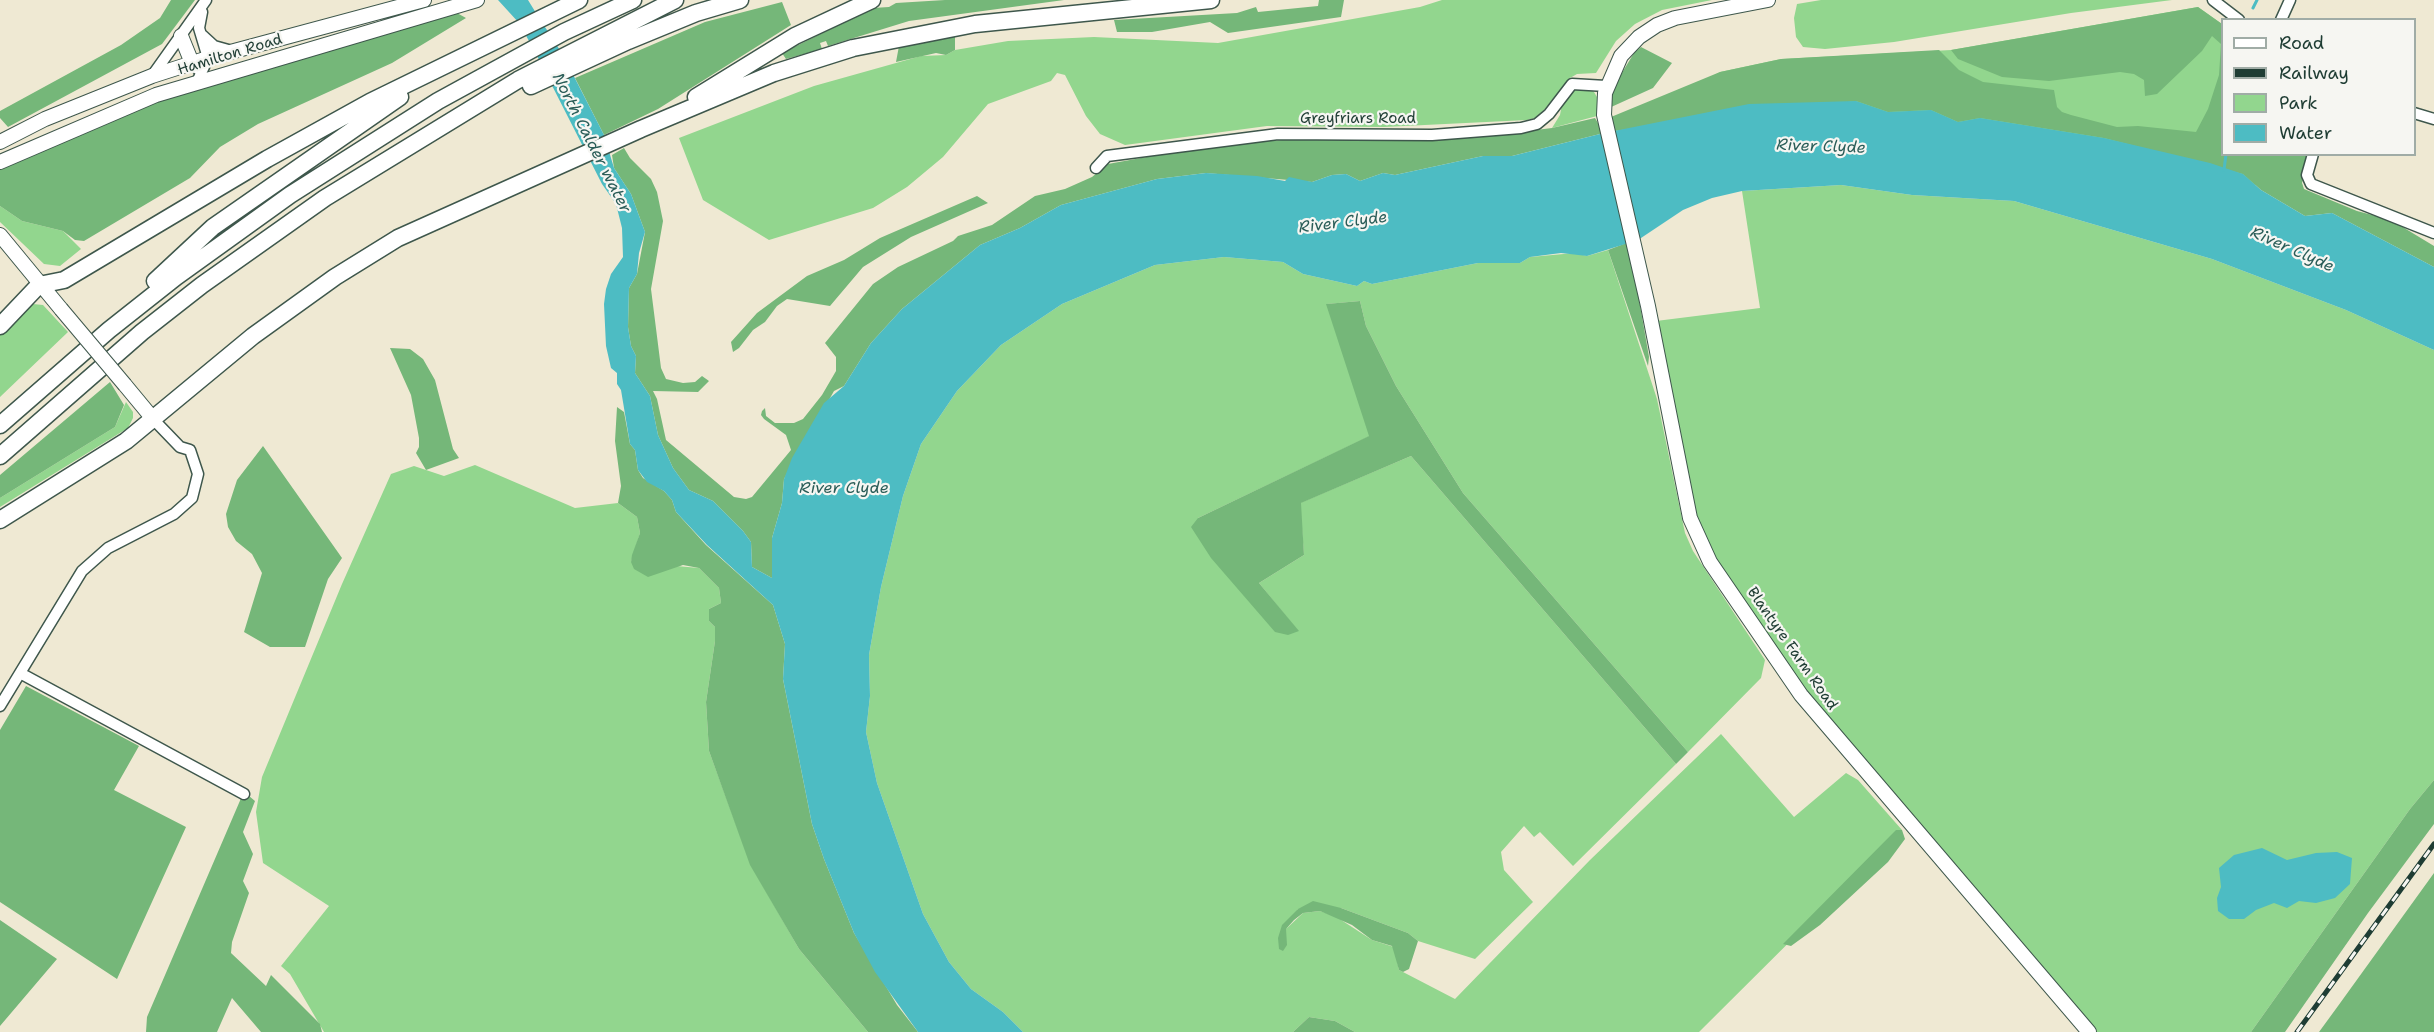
<!DOCTYPE html>
<style>
body{margin:0}
#map{position:relative;width:2434px;height:1032px;overflow:hidden;background:#efe9d3;font-family:"Shantell Sans",sans-serif}
canvas{display:block}
.legend{position:absolute;left:2221px;top:18px;width:195px;height:138px;box-sizing:border-box;background:#f6f6f2;border:2px solid #a0aca6;margin:0;padding:8px 10px;list-style:none;font-size:18px;color:#1f3d34}
.legend li{display:flex;align-items:center;gap:12px;height:30px}
.legend b{width:30px;border:2px solid #a0aca6}
</style>
<div id="map">
<canvas width="2434" height="1032"></canvas>
<ul class="legend">
<li><b style="height:8px;background:#fff"></b>Road</li>
<li><b style="height:8px;background:#1f3d34"></b>Railway</li>
<li><b style="height:16px;background:#92d68e"></b>Park</li>
<li><b style="height:16px;background:#4dbcc3"></b>Water</li>
</ul>
</div>
<script>
const ctx = document.querySelector('canvas').getContext('2d');
ctx.lineJoin = 'round';
function fillPath(path, color) { ctx.fillStyle = color; ctx.fill(path, 'evenodd'); }
const shape = rows => new Path2D(rows.map(r => 'M' + r).join(''));
function stroke(path, color, width, dash) { ctx.strokeStyle = color; ctx.lineWidth = width; ctx.lineCap = dash ? 'butt' : 'round'; ctx.setLineDash(dash || []); ctx.stroke(path); }
function write(font, color, halo, rows, align = 'center') {
  ctx.font = font + ' "Shantell Sans",sans-serif'; ctx.lineWidth = 4.5; ctx.setLineDash([]); ctx.textBaseline = 'middle'; ctx.strokeStyle = halo; ctx.fillStyle = color; for (const [text, x, y, turn = 0] of rows) {
    ctx.save(); ctx.translate(x, y); ctx.rotate((+turn || 0) * Math.PI / 180); ctx.textAlign = isNaN(turn) ? turn : align; if (halo) ctx.strokeText(text, 0, 0); ctx.fillText(text, 0, 0); ctx.restore();
  }
}
fillPath(shape([
 [1442,0,1712,0,1662,10,1635,24,1616,41,1596,73,1577,74,1570,78,1544,110,1535,118,1527,120,1384,127,1267,126,1125,145,1100,134,1086,116,1065,75,1057,73,1051,81,988,104,943,157,907,187,873,208,769,240,703,200,679,138,814,86,921,56,946,55,955,50,1008,41,1094,37,1218,43,1420,7],
 [1821,0,2172,0,2071,13,1894,42,1825,49,1803,47,1796,37,1794,18,1797,4],
 [2198,7,2222,24,2222,154,2307,155,2302,183,2303,189,1613,131,1720,72,1781,59,1951,50],
 [1577,87,1588,87,1594,92,1597,97,1597,116,1552,128,1560,115,1562,104,1571,91],
 [1841,185,1912,195,2014,201,2212,259,2346,310,2434,350,2434,780,2410,809,2251,1032,2097,1032,1849,745,1797,679,1704,540,1694,510,1656,321,1760,308,1742,191],
 [0,206,22,221,63,231,81,249,60,266,44,264,0,222],
 [1608,250,1657,399,1685,533,1693,551,1765,660,1761,678,1688,752,1463,493,1396,386,1366,326,1360,301,1327,304,1370,436,1198,518,1298,631,1259,583,1304,555,1300,503,1411,456,1676,764,1573,866,1540,832,1534,837,1524,826,1501,852,1504,870,1533,902,1475,959,1418,941,1408,933,1341,908,1298,909,1286,929,1303,913,1320,911,1335,916,1372,940,1394,947,1399,970,1403,972,1455,999,1590,860,1721,734,1794,817,1846,773,1858,780,1902,830,1699,1032,1355,1032,1335,1021,1309,1017,1293,1032,1023,1032,1003,1012,971,989,949,962,923,914,877,783,866,732,870,696,869,655,881,587,903,496,921,444,957,391,1001,345,1062,304,1155,265,1224,257,1283,262,1303,274,1357,286,1364,281,1372,284,1478,263,1520,263,1530,257,1575,253,1587,256],
 [33,304,43,305,68,332,0,397,0,333],
 [126,402,133,412,133,418,128,428,0,507,0,498,115,427],
 [475,465,575,508,618,503,637,517,640,533,631,562,699,568,719,588,721,603,709,609,709,621,715,627,715,641,706,702,709,751,751,865,799,949,868,1032,324,1032,290,974,281,966,329,906,263,863,256,812,262,777,342,584,391,474,414,466,444,476]
]), '#92d68e');
fillPath(shape([
 [171,0,195,0,162,44,8,127,0,118,0,111,121,45,160,18],
 [945,0,1064,0,909,21,828,46,826,41,820,43,822,49,786,59,782,53,873,8,889,7,896,3],
 [1319,0,1344,0,1341,17,1228,33,1210,22,1152,32,1117,32,1114,20,1237,13,1256,7,1258,12,1318,6],
 [782,2,791,25,658,109,604,135,575,78,705,22],
 [2198,7,2222,24,2222,154,2307,155,2302,183,2304,189,2357,211,2391,220,2434,246,2434,267,2332,213,2305,216,2261,190,2243,174,2104,138,1980,118,1958,122,1931,110,1888,112,1856,101,1613,131,1611,117,1720,72,1781,59,1939,50,1959,70,1983,82,2054,90,2057,107,2062,112,2071,115,2117,127,2138,126,2196,132,2208,109,2219,75,2221,44,2212,36,2202,51,2157,94,2145,96,2144,80,2134,74,2120,72,2049,81,2002,77,1958,59,1951,50],
 [457,13,466,18,392,63,258,124,220,147,190,178,84,241,75,240,63,231,22,221,0,206,0,167,139,106,435,15],
 [955,36,955,50,946,55,936,53,896,62,899,46],
 [1641,47,1672,63,1653,88,1609,108,1614,86,1634,53],
 [1595,118,1604,133,1512,156,1483,156,1395,175,1383,173,1360,181,1346,174,1332,175,1312,182,1206,173,1157,179,1061,205,1020,228,980,245,902,309,871,343,844,386,834,391,784,479,782,503,772,538,772,578,752,567,751,542,743,531,713,501,689,490,673,468,658,435,650,396,635,373,636,356,631,346,628,327,629,288,637,274,645,232,631,194,614,168,612,155,624,148,630,158,651,179,657,192,663,221,651,289,661,368,666,379,683,383,695,382,702,376,709,381,698,392,653,391,657,399,666,440,734,497,746,499,752,497,791,450,786,435,764,419,761,415,762,411,765,408,766,416,775,423,794,423,803,419,822,395,836,371,836,357,825,343,873,284,898,267,953,241,958,236,992,225,1035,196,1065,189,1092,177,1108,164,1218,144,1282,140,1472,138,1552,128],
 [977,196,988,203,911,237,863,267,830,306,787,299,777,306,765,322,753,330,739,348,733,352,731,342,757,313,807,276,844,260,880,238],
 [1629,242,1649,357,1648,366,1608,250],
 [1360,301,1366,326,1396,386,1463,493,1688,752,1676,764,1411,456,1301,503,1304,555,1259,583,1299,631,1288,635,1275,632,1211,558,1191,527,1198,518,1369,436,1326,304],
 [390,348,410,349,423,359,435,380,453,449,459,458,426,470,416,453,419,447,419,438,411,395],
 [110,382,124,405,115,427,0,498,0,475],
 [617,407,624,412,630,444,635,450,638,470,643,478,664,491,672,500,676,512,706,545,773,605,785,644,783,679,812,824,824,859,854,933,897,1005,918,1032,868,1032,799,949,750,865,709,751,706,702,715,641,715,627,709,621,709,609,721,603,719,588,699,568,683,565,648,577,634,569,631,562,632,555,640,533,637,517,618,503,621,486,615,441],
 [263,446,342,558,328,579,305,647,270,647,244,632,262,573,252,554,236,541,228,527,226,514,237,480],
 [26,686,139,746,114,790,186,827,117,979,0,902,0,730],
 [2434,780,2434,824,2368,913,2285,1032,2251,1032,2410,809],
 [242,796,249,796,255,801,243,832,253,854,243,881,249,893,232,942,231,953,266,986,271,975,320,1024,322,1032,261,1032,232,998,217,1032,146,1032,147,1017],
 [1896,830,1902,830,1905,839,1888,862,1820,925,1791,946,1783,944],
 [2434,873,2434,1032,2319,1032,2338,1006],
 [1313,901,1341,908,1408,933,1418,941,1409,969,1403,972,1399,970,1392,946,1372,940,1352,925,1320,911,1303,913,1294,920,1286,929,1287,945,1283,951,1279,949,1278,938,1282,925,1298,909],
 [0,920,57,959,0,1026],
 [1309,1017,1335,1021,1355,1032,1293,1032]
]), '#75b779');
fillPath(shape([
 [498,0,528,0,536,13,563,55,604,135,614,168,631,194,645,232,639,253,637,274,629,288,628,327,631,346,636,356,635,373,650,396,658,435,673,468,689,490,713,501,743,531,751,542,752,567,772,578,772,538,782,503,784,479,792,458,824,403,844,386,871,343,902,309,980,245,1020,228,1061,205,1157,179,1206,173,1257,176,1285,181,1289,177,1312,182,1332,175,1346,174,1360,181,1383,173,1395,175,1483,156,1512,156,1604,133,1749,104,1856,101,1888,112,1931,110,1958,122,1980,118,2104,138,2210,163,2243,174,2261,190,2305,216,2332,213,2434,267,2434,350,2346,310,2212,259,2014,201,1912,195,1841,185,1742,191,1712,198,1683,210,1638,240,1587,256,1561,253,1530,257,1520,263,1478,263,1372,284,1364,281,1357,286,1303,274,1283,262,1224,257,1155,265,1062,304,1001,345,957,391,921,444,903,496,881,587,869,655,870,696,866,732,877,783,923,914,949,962,971,989,1003,1012,1023,1032,918,1032,875,972,854,933,824,859,812,824,783,679,785,644,773,605,707,545,676,512,672,500,664,491,647,482,638,470,635,450,630,444,621,390,617,384,617,373,611,368,606,346,604,304,606,289,611,274,623,257,622,228,616,204,602,184,534,50,519,23],
 [2262,848,2287,860,2316,853,2337,852,2352,858,2350,884,2335,898,2316,903,2299,901,2287,908,2274,903,2256,910,2244,919,2229,919,2218,911,2217,898,2221,887,2219,868,2234,855]
]), '#4dbcc3');
stroke(shape([
 [2253,8,2257,0],
 [2224,170,2226,154]
]), '#4dbcc3', 3);
const minor = shape([
 [2213,0,2239,20],
 [2281,20,2290,0],
 [202,35,214,46,232,51],
 [152,76,206,0],
 [197,82,208,58,199,28,202,12],
 [2414,113,2434,119],
 [2313,154,2307,175,2311,184,2434,233],
 [1096,168,1107,156,1278,134,1432,135,1521,128,1537,124,1549,114,1572,84,1606,86],
 [20,673,244,794],
 [0,706,82,571,108,548,174,514,192,498,198,474,190,450,180,447,154,420]
]);
const major = shape([
 [1768,0,1675,18,1657,25,1639,37,1621,56,1605,93,1604,115,1648,306,1690,518,1710,562,1801,695,2089,1032],
 [181,36,192,63,198,67],
 [0,142,45,119,152,76,208,58,424,0],
 [0,162,156,95,477,0],
 [0,235,61,309],
 [125,385,154,420]
]);
const highway = shape([
 [531,86,628,41,696,13,740,0],
 [696,97,795,36,872,0],
 [155,281,213,227,400,97],
 [0,326,39,285,64,280,267,159,370,102,579,0],
 [0,425,109,330,176,277,290,195,438,101,564,32,633,0],
 [0,456,142,332,202,285,325,198,518,80,675,0],
 [0,520,126,441,253,336,335,277,398,238,641,129,774,73,853,48,975,24,1211,0]
]);
stroke(minor, '#3e574c', 13);
stroke(major, '#3e574c', 16);
stroke(highway, '#3e574c', 19);
stroke(minor, '#fff', 10);
stroke(major, '#fff', 14);
stroke(highway, '#fff', 16);
const rail = shape([
 [2297,1032,2434,844]
]);
stroke(rail, '#1f3d34', 5);
stroke(rail, '#f6f6f2', 3, [9]);
const majorBridge = shape([
 [61,309,125,385]
]);
stroke(majorBridge, '#3e574c', 16, []);
stroke(majorBridge, '#fff', 14);
write('15px', '#1f3d34', '#f6f6f2', [
 ["Hamilton Road",230,55,-17],
 ["Greyfriars Road",1358,119],
 ["Blantyre Farm Road",1792,649,55]
]);
write('italic 16px', '#2a5d58', '#f6f6f2', [
 ["North Calder water",591,143,63],
 ["River Clyde",1821,147,2],
 ["River Clyde",1343,223,-7],
 ["River Clyde",2292,250,24],
 ["River Clyde",844,489]
]);
</script>
